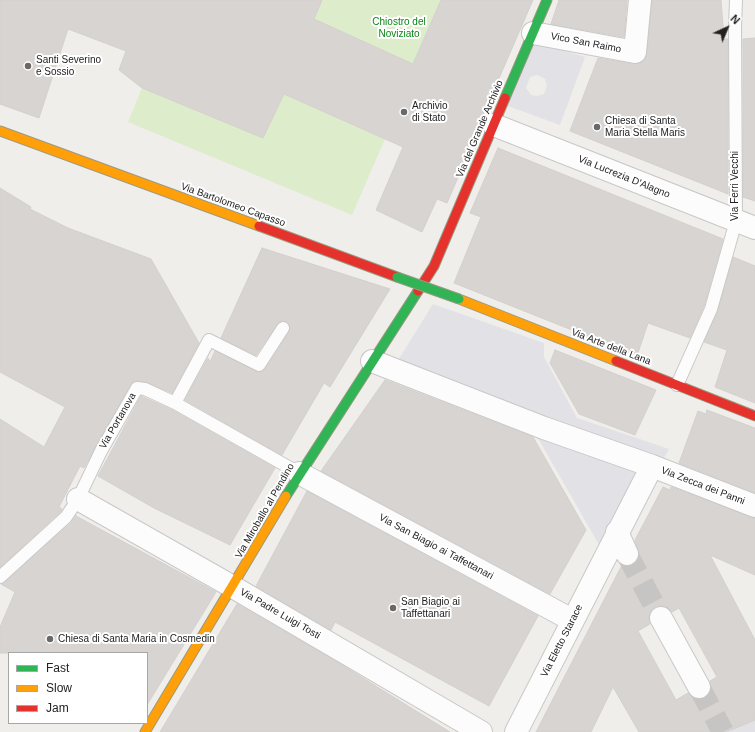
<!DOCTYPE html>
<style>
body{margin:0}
#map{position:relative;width:755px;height:732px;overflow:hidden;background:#f0eeeb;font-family:Arial,sans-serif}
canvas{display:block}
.legend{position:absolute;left:8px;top:652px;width:140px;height:72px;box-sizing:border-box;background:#fff;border:1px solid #a7a7a7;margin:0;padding:5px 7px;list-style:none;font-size:12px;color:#222}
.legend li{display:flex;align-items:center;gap:8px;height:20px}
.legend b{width:20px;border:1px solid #a7a7a7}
.north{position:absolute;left:707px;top:8px;width:40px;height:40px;-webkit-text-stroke:3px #fff;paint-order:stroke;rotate:44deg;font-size:11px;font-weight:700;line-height:16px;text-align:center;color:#222}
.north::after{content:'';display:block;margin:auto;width:14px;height:18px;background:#222;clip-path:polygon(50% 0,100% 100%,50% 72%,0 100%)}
</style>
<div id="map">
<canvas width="755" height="732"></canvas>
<ul class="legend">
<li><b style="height:5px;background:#30b455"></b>Fast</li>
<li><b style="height:5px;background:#ff9f0a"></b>Slow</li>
<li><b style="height:5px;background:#e5322d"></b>Jam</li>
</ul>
<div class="north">N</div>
</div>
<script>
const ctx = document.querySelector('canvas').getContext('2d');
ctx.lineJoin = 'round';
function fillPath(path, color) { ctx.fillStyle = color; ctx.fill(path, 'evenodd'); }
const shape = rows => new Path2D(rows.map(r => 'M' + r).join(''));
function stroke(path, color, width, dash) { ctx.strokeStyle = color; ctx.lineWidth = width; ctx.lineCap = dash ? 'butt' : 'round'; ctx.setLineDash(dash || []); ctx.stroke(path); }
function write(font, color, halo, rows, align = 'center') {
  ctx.font = font + ' Arial,sans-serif'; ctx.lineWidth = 4; ctx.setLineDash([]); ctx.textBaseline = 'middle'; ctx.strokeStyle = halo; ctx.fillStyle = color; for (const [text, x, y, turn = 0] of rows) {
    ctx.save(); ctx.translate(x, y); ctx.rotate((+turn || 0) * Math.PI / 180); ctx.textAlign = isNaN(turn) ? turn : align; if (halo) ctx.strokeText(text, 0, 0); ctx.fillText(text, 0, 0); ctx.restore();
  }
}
fillPath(shape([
 [322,0,441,0,413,64,314,19],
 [142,88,263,138,284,94,385,139,352,215,128,122]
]), '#ddeccb');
fillPath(shape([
 [535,42,585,57,560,125,508,106],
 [537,75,545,79,547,86,544,94,537,96,531,95,526,88,530,77],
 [433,304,544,343,544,357,577,418,669,449,609,559,602,550,535,433,389,375],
 [752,721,755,721,755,732,726,732]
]), '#e2e1e5');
const building = shape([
 [0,0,322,0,314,19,413,64,441,0,533,0,473,138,475,138,447,203,437,199,422,232,376,210,403,147,284,94,263,138,142,88,119,70,126,51,68,29,39,118,0,104,0,0],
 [559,0,627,0,624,37,551,24,559,0],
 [652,0,721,0,724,39,728,39,728,194,570,131,598,58,633,64,640,63,645,59,647,53,652,0],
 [755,38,755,201,743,197,743,39,755,38],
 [498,148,723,239,704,306,690,338,648,323,637,356,454,283,481,217,470,213,498,148],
 [0,188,31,207,30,209,68,228,151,259,199,343,172,393,146,382,137,381,131,384,84,468,80,466,59,507,62,509,60,512,0,567,0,419,44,447,65,407,0,372,0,188],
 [262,248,390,289,330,387,324,383,282,455,185,400,208,358,210,362,215,351,260,372,265,369,289,332,290,328,287,322,279,322,256,355,221,338,262,248],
 [733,257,755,266,755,403,715,387,727,350,704,342,718,311,733,257],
 [555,350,656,390,635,435,579,414,550,363,555,350],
 [385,380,533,437,586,530,550,594,321,471,385,380],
 [141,396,172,410,275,468,230,545,154,508,98,476,141,396],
 [707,410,755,428,755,493,679,463,698,411,706,414,707,410],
 [663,487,670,490,671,487,755,518,755,575,710,555,755,640,755,720,726,732,639,732,613,687,591,732,536,732,622,565,632,565,637,561,639,555,635,540,663,487],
 [662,606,668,608,672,612,679,608,717,677,710,681,711,688,710,693,705,698,698,699,693,698,688,693,676,700,638,631,650,624,649,617,651,611,655,607,662,606],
 [307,491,538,616,489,706,335,622,331,630,256,586,307,491],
 [76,516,216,592,147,705,147,653,0,653,0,627,15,592,1,584,71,523,76,516],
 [237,604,337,662,450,732,160,732,237,604]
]);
fillPath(building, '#d7d4d2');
stroke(building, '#d3d0cc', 1);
stroke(shape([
 [627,554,661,618],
 [699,687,723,732]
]), '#c7c5c3', 22, [22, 11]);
const lane = shape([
 [677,385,711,309,736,221,735,27,736,0],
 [175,403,209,340,259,365,283,328],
 [0,577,66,517,78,499,101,451,137,388,145,389,175,403,299,473]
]);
const street = shape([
 [533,33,635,52,640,0],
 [494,125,755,228],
 [372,361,544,428,652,466,755,506],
 [299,473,572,620],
 [78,499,233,587,481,732],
 [617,532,627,554],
 [661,618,699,687],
 [516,732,652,466]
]);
const fast = shape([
 [505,98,547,0],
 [286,496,418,291]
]);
const slow = shape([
 [0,131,259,226],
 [459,299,616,361],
 [145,732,286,496]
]);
const jam = shape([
 [259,226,397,277],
 [418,291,434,266,505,98],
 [616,361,755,416]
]);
stroke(lane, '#c9c8c7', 14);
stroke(street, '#c9c8c7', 24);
stroke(fast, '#999a82', 11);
stroke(slow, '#999a82', 11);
stroke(jam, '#999a82', 11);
stroke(lane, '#fdfcfc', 12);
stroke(street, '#fdfcfc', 22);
stroke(fast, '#30b455', 9);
stroke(slow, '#ff9f0a', 9);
stroke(jam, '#e5322d', 9);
const fastBridge = shape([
 [397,277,459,299]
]);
stroke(fastBridge, '#999a82', 11, []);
stroke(fastBridge, '#30b455', 9);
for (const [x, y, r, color] of [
 [28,66,4,"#6a6968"],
 [404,112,4,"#6a6968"],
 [597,127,4,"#6a6968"],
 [393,608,4,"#6a6968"],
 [50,639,4,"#6a6968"]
]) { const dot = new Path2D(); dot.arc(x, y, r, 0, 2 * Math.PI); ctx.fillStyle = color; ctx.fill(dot); stroke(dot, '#fff', 1.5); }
write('10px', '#0c8416', '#fff', [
 ["Chiostro del",399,22],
 ["Noviziato",399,34]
]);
write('10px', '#222', '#fff', [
 ["Vico San Raimo",586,43,11],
 ["Via del Grande Archivio",480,129,-67],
 ["Via Lucrezia D'Alagno",624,177,22],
 ["Via Ferri Vecchi",735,186,-90],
 ["Via Bartolomeo Capasso",233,205,20],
 ["Via Arte della Lana",611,347,21],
 ["Via Portanova",118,421,-60],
 ["Via Zecca dei Panni",703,486,21],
 ["Via Miroballo al Pendino",265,511,-60],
 ["Via San Biagio ai Taffettanari",436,547,28],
 ["Via Padre Luigi Tosti",280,614,30],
 ["Via Eletto Starace",562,641,-63]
]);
write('10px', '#222', '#fff', [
 ["Santi Severino",36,60],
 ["e Sossio",36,72],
 ["Archivio",412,106],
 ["di Stato",412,118],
 ["Chiesa di Santa",605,121],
 ["Maria Stella Maris",605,133],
 ["San Biagio ai",401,602],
 ["Taffettanari",401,614],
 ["Chiesa di Santa Maria in Cosmedin",58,639]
], 'left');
</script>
